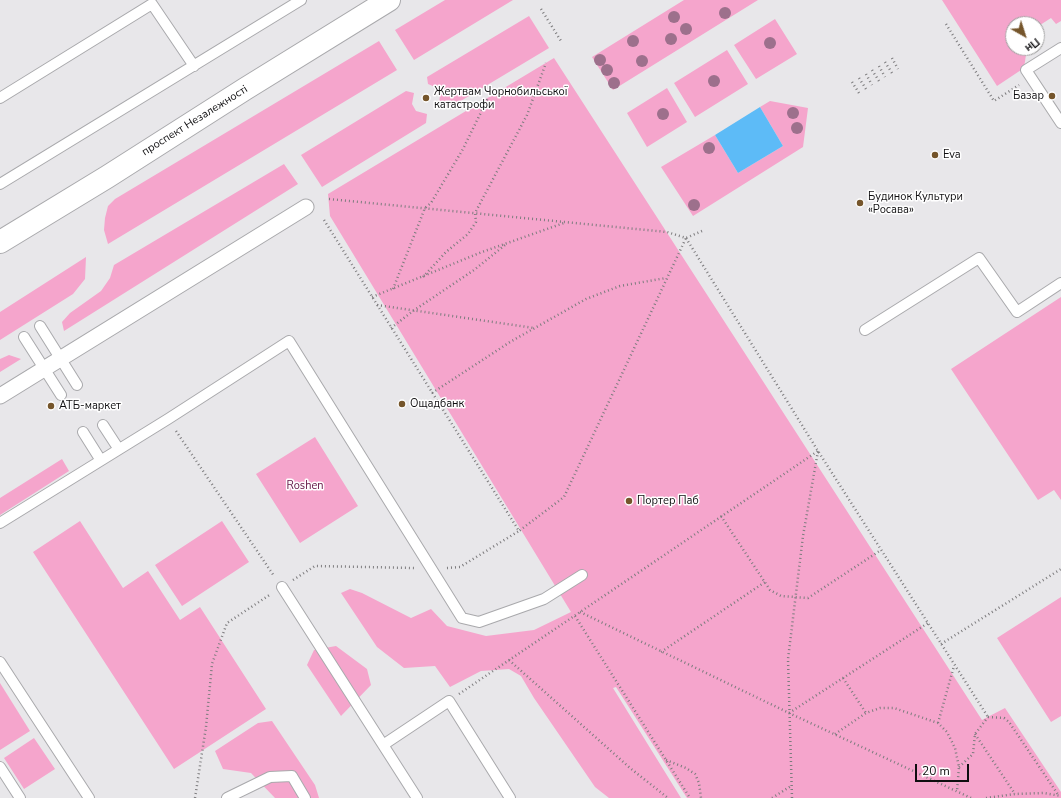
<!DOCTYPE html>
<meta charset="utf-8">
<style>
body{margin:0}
#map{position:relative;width:1061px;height:798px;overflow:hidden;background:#e8e7ea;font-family:"Nunito Sans",sans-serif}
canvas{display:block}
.north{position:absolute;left:1005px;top:16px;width:40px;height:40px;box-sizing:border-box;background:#fff;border:1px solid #9f9f9f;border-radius:50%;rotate:141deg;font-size:11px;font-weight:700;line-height:16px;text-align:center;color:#0f0e10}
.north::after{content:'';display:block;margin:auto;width:14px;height:18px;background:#75552b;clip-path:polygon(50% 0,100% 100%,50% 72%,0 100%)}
.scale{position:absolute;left:915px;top:764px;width:54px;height:18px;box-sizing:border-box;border:2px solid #0f0e10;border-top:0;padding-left:5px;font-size:12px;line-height:14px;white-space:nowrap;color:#0f0e10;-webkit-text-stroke:3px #fff;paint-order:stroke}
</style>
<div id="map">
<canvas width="1061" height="798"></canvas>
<div class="north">Пн</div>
<div class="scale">20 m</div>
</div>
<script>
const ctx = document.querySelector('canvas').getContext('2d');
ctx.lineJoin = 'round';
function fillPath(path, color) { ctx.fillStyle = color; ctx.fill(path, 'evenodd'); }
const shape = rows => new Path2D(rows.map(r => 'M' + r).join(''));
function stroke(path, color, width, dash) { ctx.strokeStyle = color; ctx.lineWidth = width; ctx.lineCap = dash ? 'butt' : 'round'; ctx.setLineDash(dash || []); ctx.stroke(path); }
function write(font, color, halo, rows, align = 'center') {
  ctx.font = font + ' "Nunito Sans",sans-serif'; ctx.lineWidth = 3; ctx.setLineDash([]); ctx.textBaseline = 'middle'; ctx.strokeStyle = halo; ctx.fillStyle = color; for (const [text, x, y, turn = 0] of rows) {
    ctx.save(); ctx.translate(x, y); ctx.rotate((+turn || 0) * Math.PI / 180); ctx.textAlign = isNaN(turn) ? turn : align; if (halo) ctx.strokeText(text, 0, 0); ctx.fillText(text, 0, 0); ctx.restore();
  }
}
fillPath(shape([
 [445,0,513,0,414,60,395,30],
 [684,0,758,0,613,90,592,57],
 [942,0,1061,0,1061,21,1056,24,1051,18,1037,27,1037,24,1013,24,1013,48,1027,48,1024,68,997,86],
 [529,16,549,48,449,108,439,104,440,95,435,93,435,87,428,84,427,77],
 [775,19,797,54,756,79,734,45],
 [379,41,397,70,108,244,104,230,105,218,108,206,115,199],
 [727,50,748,84,695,117,674,83],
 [554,58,982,720,1005,708,1061,792,1061,798,687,798,616,687,613,688,681,798,609,798,595,787,534,698,521,676,509,669,481,671,450,687,435,666,404,668,377,647,341,593,350,589,362,593,411,618,431,609,447,626,486,636,534,630,571,612,330,216,328,194],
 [667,88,687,122,647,147,627,113],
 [406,91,414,93,412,104,416,111,427,114,426,123,322,187,301,155],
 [770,101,808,108,803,147,693,216,661,167,715,135,738,173,783,146,760,107],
 [284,164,298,184,64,331,62,322,70,313,101,291,110,278,114,265],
 [86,257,85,279,73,294,0,340,0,312],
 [1061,297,1061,500,1054,490,1038,500,951,369],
 [9,355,21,359,0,372,0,359],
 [315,437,358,506,300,543,256,474],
 [62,459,69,471,0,515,0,498],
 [80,521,123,588,148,571,180,620,200,607,266,709,174,769,33,552],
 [222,521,249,562,182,606,155,565],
 [1061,597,1061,716,1051,722,997,638],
 [336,646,367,669,371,685,341,716,307,665,314,650],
 [0,683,30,731,0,750],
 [272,721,315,785,319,798,275,798,251,773,223,769,215,751,258,723],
 [34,738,55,769,24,789,4,758]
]), '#f5a5cc');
fillPath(shape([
 [760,107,783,146,738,173,715,135]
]), '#5dbbf7');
const service = shape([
 [1061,48,1026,70,1061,123],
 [0,98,152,4,194,66],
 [0,184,301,0],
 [40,326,77,385],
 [865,330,979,258,1017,312,1061,283],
 [24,337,61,395],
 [103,425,118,448],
 [83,432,100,459],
 [0,523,168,419,289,341,462,618,479,622,544,599,582,575],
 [282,587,417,798],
 [0,662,89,798],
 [383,745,449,701,510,798],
 [0,767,20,798],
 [227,798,270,777,292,776,305,798]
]);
const pedestrian = shape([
 [0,396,306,207]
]);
const primary = shape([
 [0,242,107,177,245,89,389,0]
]);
stroke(service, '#a9a9ac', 12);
stroke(pedestrian, '#a9a9ac', 17);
stroke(primary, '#a9a9ac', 24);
stroke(shape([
 [541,9,561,41],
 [946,24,994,101,1019,85],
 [892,58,898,69],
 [885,62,892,73],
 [879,66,885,77],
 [872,70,879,81],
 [866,74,872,85],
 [859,78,866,89],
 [852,82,859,93],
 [329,199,667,232,686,238,702,231],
 [324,220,519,531,564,497,686,238],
 [686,238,818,451,988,717],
 [423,277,446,252,468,234,476,222,475,213,527,115,546,63],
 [393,289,425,208,431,203,463,149,488,98],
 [372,297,482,252,564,223],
 [377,305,534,328],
 [391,328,413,311,474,270,505,245],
 [432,393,510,342,586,299,620,286,666,278],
 [176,431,274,576],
 [721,516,770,590,781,596,808,598,881,550],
 [447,568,460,567,519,531],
 [293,580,315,566,414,568],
 [580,612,789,713,971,798],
 [575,616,690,798],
 [941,644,1061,569],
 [661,652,765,582],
 [509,660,630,768,668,798],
 [843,678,866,713],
 [459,694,818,451],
 [789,713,928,623],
 [988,717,1004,718,1009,722,1059,796],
 [938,723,954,666],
 [835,734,866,713,880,708,894,708,938,723,947,732,955,748,959,767,957,791],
 [975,734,1015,794],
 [666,760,686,768,695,774,699,783,701,798],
 [959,767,973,754,975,734,988,717],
 [195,798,206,727,212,664,227,623,271,594],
 [772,798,791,786],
 [792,798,788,659,803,536,818,451],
 [986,798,1015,794,1044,793,1061,796]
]), '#7d7c7e', 2.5, [1, 3]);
stroke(service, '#fff', 10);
stroke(pedestrian, '#fff', 15);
stroke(primary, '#fff', 22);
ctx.fillStyle = '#9d708c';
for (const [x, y] of [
 [725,13],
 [674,17],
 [686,29],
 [671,39],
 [633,41],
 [770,43],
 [600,60],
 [642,61],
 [607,70],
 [714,81],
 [614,83],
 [793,113],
 [663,114],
 [797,128],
 [709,148],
 [694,205]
]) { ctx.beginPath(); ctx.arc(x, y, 6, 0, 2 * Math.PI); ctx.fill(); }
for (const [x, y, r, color] of [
 [1052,96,4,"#75552b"],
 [426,98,4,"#75552b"],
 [935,155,4,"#75552b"],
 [860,203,4,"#75552b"],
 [402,404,4,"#75552b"],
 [51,406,4,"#75552b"],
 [629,501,4,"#75552b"]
]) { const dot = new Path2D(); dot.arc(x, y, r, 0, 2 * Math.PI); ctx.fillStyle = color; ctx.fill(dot); stroke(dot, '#fff', 1.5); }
write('11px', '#0f0e10', '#fff', [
 ["Жертвам Чорнобильської",434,92],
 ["катастрофи",434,105],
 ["Базар",1044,96,"right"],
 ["Eva",943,155],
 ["Будинок Культури",868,197],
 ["«Росава»",868,210],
 ["Ощадбанк",410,404],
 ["АТБ-маркет",59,406],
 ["Портер Паб",637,501]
], 'left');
write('11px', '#0f0e10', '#fff', [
 ["проспект Незалежності",195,121,-32]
]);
write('11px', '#600f40', '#fff', [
 ["Roshen",305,486]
]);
</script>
